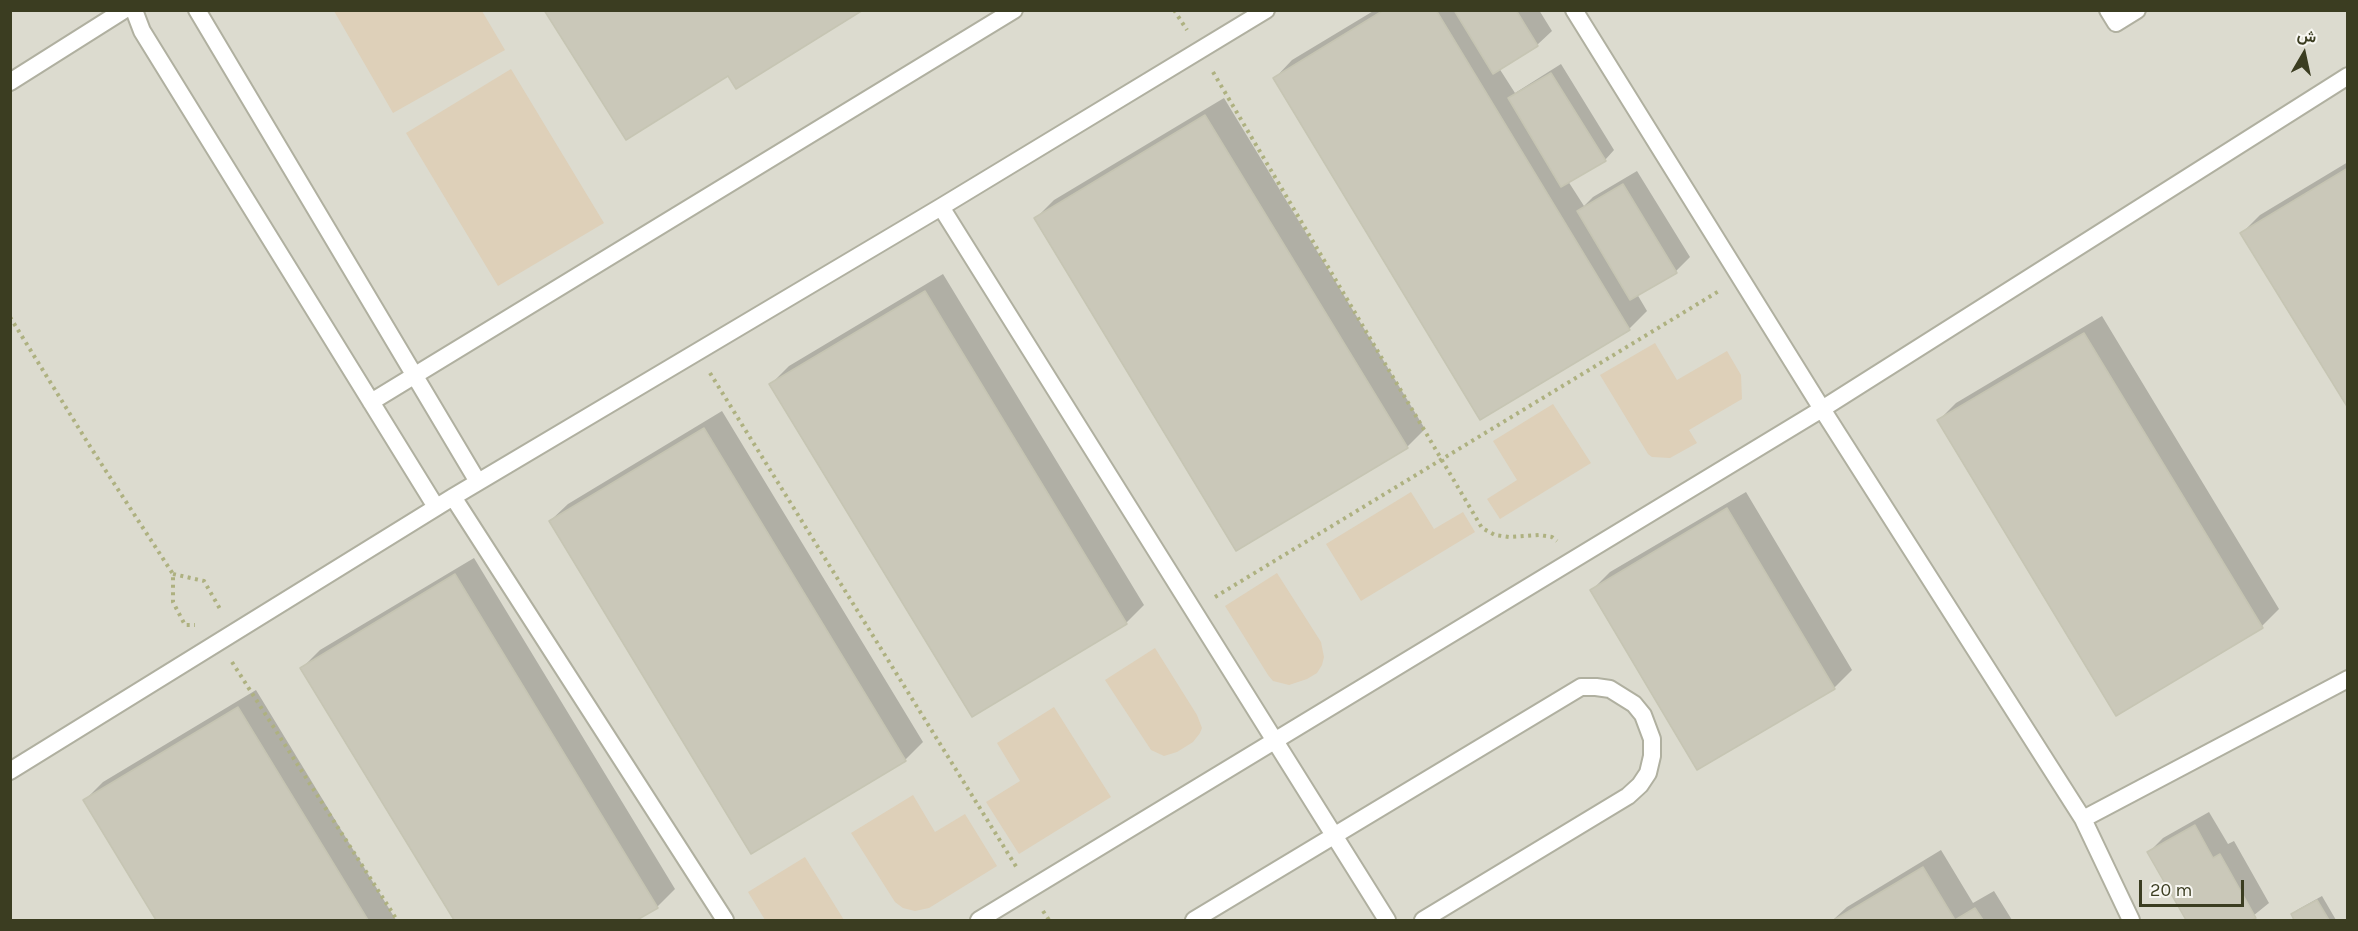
<!DOCTYPE html>
<meta charset="utf-8">
<style>
body{margin:0}
#map{position:relative;width:2358px;height:931px;overflow:hidden;background:#ecebe1;font-family:Karla,Vazirmatn,sans-serif}
canvas{display:block}
.frame{position:absolute;inset:0;border:12px solid #3b3d21;pointer-events:none}
.north{position:absolute;left:2274px;top:24px;width:60px;height:60px;-webkit-text-stroke:4px #f8f7f2;paint-order:stroke;rotate:9deg;font-size:16px;font-weight:700;line-height:24px;text-align:center;color:#3b3d21}
.north::after{content:'';display:block;margin:auto;width:21px;height:27px;background:#3b3d21;clip-path:polygon(50% 0,100% 100%,50% 72%,0 100%)}
.scale{position:absolute;left:2139px;top:880px;width:105px;height:27px;box-sizing:border-box;border:3px solid #3b3d21;border-top:0;padding-left:8px;font-size:18px;line-height:21px;white-space:nowrap;color:#3b3d21;-webkit-text-stroke:4px #f8f7f2;paint-order:stroke}
</style>
<div id="map">
<canvas width="2358" height="931"></canvas>
<div class="frame"></div>
<div class="north">ش</div>
<div class="scale">20 m</div>
</div>
<script>
const ctx = document.querySelector('canvas').getContext('2d');
ctx.lineJoin = 'round';
function fillPath(path, color) { ctx.fillStyle = color; ctx.fill(path, 'evenodd'); }
const shape = rows => new Path2D(rows.map(r => 'M' + r).join(''));
function stroke(path, color, width, dash) { ctx.strokeStyle = color; ctx.lineWidth = width; ctx.lineCap = dash ? 'butt' : 'round'; ctx.setLineDash(dash || []); ctx.stroke(path); }
fillPath(shape([
 [11,11,2347,11,2347,920,11,920]
]), '#dcdbcf');
fillPath(shape([
 [334,11,482,11,505,50,393,113],
 [511,69,604,223,498,286,406,133],
 [1655,343,1677,380,1727,351,1741,375,1742,399,1689,430,1697,443,1670,458,1652,457,1648,454,1600,375],
 [1553,404,1591,463,1500,519,1487,499,1517,480,1493,441],
 [1411,492,1434,529,1463,512,1475,532,1361,601,1326,544],
 [1277,573,1321,642,1324,657,1322,665,1317,673,1307,679,1289,685,1273,681,1268,675,1225,606],
 [1155,648,1197,715,1202,728,1200,733,1193,742,1177,752,1164,756,1151,750,1105,680],
 [1054,707,1111,797,1019,854,986,802,1020,781,997,743],
 [913,795,935,832,965,814,997,866,929,908,915,911,903,908,895,902,851,833],
 [805,857,844,920,765,920,748,892]
]), '#ded0b9');
fillPath(shape([
 [1375,10,1539,10,1552,31,1537,45,1499,68,1515,93,1561,64,1614,150,1605,160,1568,181,1584,206,1593,197,1637,171,1690,257,1676,271,1637,294,1647,311,1629,329,1275,78,1292,60],
 [1224,98,1425,429,1407,447,1036,218,1054,200],
 [2348,162,2348,405,2242,233,2260,215],
 [943,274,1144,605,1126,623,771,384,789,366],
 [2102,316,2279,609,2262,626,1938,421,1956,403],
 [722,411,923,742,905,760,550,521,568,504],
 [1746,492,1852,670,1834,688,1592,590,1610,572],
 [474,558,675,889,657,907,634,920,455,920,302,668,320,650],
 [256,690,396,920,158,920,85,800,103,782],
 [2209,812,2228,844,2234,841,2269,903,2248,920,2188,920,2149,852,2163,838],
 [1941,850,1973,903,1994,891,2012,920,1833,920,1847,907],
 [2322,896,2336,920,2296,920,2292,914,2297,910]
]), '#0003');
const building = shape([
 [544,10,863,10,736,89,728,76,626,140,544,10],
 [1384,10,1436,10,1630,330,1480,420,1273,78,1384,10],
 [1454,10,1516,10,1538,46,1493,74,1454,10],
 [1551,73,1606,161,1561,187,1508,98,1551,73],
 [1205,115,1408,448,1236,551,1034,218,1205,115],
 [2348,168,2348,408,2240,233,2348,168],
 [1623,184,1677,273,1630,300,1577,211,1623,184],
 [925,291,1127,624,972,717,769,384,925,291],
 [2084,333,2263,628,2116,716,1937,420,2084,333],
 [704,428,906,761,751,854,549,521,704,428],
 [1727,508,1835,689,1697,770,1590,590,1727,508],
 [455,574,658,908,637,920,454,920,300,668,455,574],
 [238,707,368,920,156,920,83,800,238,707],
 [2195,825,2213,858,2220,854,2256,918,2252,920,2186,920,2147,852,2195,825],
 [1923,867,1955,920,1975,908,1983,920,1834,920,1923,867],
 [2317,900,2329,920,2294,920,2291,914,2317,900]
]);
fillPath(building, '#cac8b9');
stroke(building, '#c6c5b3', 1.5);
const lane = shape([
 [134,10,142,31,436,507],
 [197,10,478,482],
 [1574,10,1822,409,2083,819,2131,920],
 [2108,10,2116,23,2137,10],
 [10,82,124,10],
 [941,207,1387,920],
 [371,402,1014,10],
 [453,497,725,920],
 [10,771,453,497,941,207,1266,10],
 [2083,819,2348,679],
 [979,920,1822,409,2348,76],
 [1194,920,1581,687,1596,687,1610,689,1634,704,1643,715,1652,739,1652,756,1648,773,1640,785,1628,796,1423,920]
]);
stroke(lane, '#b0b0a0', 20);
stroke(shape([
 [1174,10,1187,30],
 [1213,72,1482,528,1495,535,1509,537,1539,535,1552,537,1557,541],
 [10,317,91,448,173,574,173,602,185,625,195,625],
 [710,373,1017,868],
 [173,574,204,581,220,609],
 [1215,597,1719,291],
 [232,662,397,920],
 [1043,911,1049,920]
]), '#aeb180', 4, [3, 4.5]);
stroke(lane, '#fff', 16);
</script>
